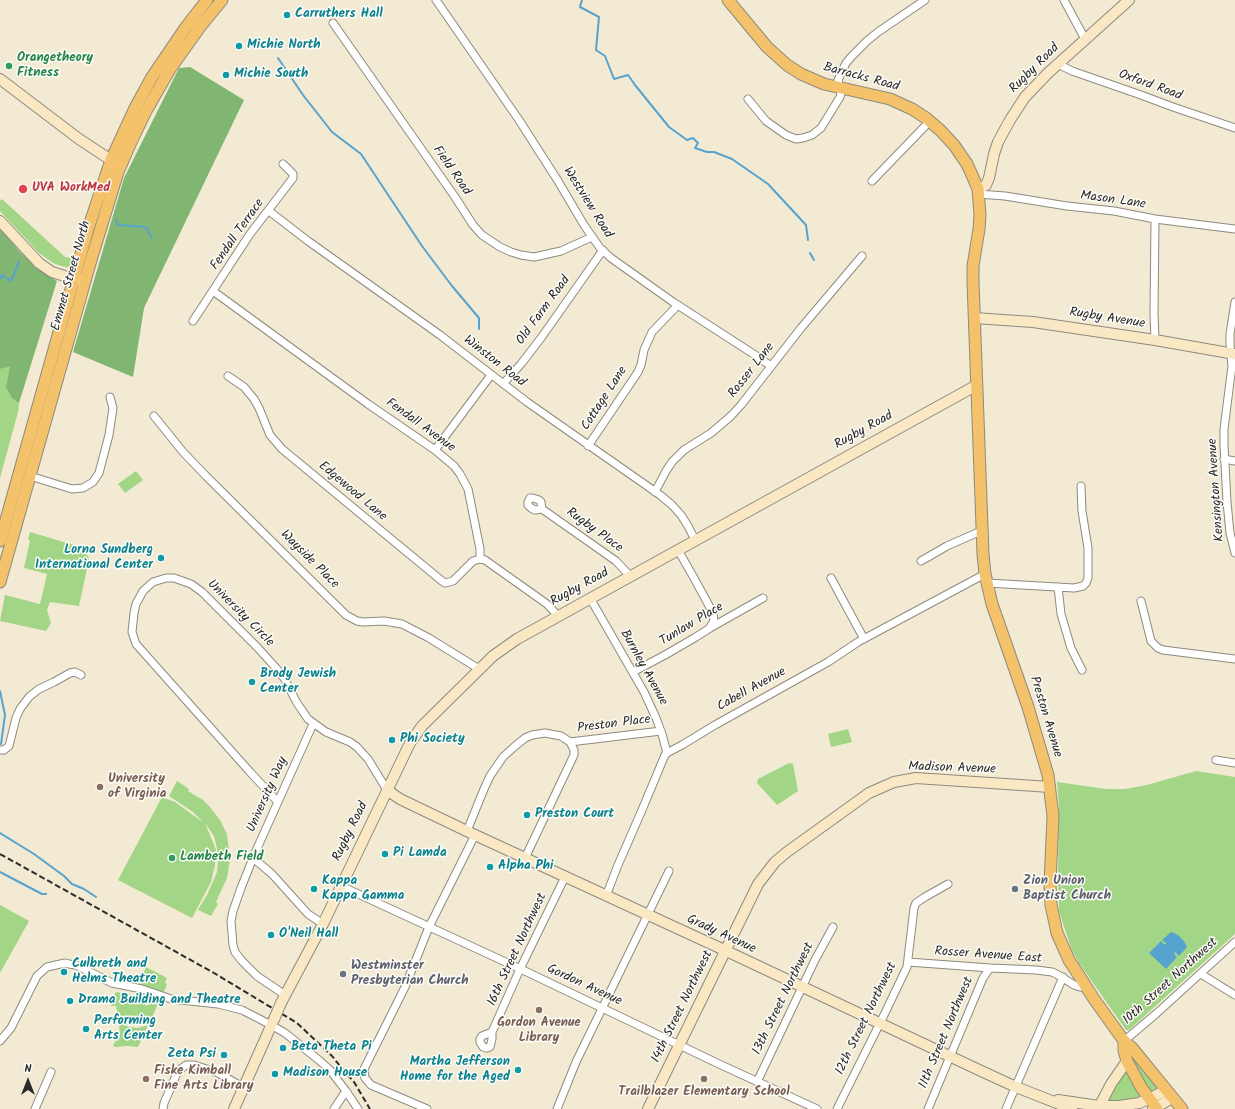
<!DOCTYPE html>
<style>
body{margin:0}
#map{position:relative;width:1235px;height:1109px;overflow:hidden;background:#f2ead3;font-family:Kalam,sans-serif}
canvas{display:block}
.north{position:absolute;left:8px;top:1061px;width:40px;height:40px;-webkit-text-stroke:3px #fdfcf7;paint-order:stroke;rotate:0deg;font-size:11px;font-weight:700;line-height:16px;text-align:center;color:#2b2b2b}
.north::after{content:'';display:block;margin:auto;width:14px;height:18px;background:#2b2b2b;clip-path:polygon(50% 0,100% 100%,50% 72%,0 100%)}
</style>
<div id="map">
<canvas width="1235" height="1109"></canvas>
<div class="north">N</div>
</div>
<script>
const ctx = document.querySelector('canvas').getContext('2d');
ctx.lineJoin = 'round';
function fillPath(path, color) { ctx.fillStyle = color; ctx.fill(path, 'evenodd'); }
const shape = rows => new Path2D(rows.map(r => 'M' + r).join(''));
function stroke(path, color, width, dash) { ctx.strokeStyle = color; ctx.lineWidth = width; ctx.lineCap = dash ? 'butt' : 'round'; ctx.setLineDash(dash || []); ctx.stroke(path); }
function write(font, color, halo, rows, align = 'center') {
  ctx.font = font + ' Kalam,sans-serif'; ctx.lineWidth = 3; ctx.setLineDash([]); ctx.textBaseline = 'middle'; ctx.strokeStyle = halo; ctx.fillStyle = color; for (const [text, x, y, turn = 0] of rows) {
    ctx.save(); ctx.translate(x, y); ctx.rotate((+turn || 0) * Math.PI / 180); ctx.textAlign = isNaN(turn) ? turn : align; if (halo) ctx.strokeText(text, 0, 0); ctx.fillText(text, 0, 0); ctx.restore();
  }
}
fillPath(shape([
 [2,199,65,257,74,258,71,268,61,266,53,263,39,253,0,211,0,201],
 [10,367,12,397,19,403,18,412,0,478,0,369],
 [136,471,143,480,125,493,118,484],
 [30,532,84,548,89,559,79,606,50,602,47,610,51,623,46,631,0,621,5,595,40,604,47,574,24,568,30,541,28,539],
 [848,729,852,742,831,747,828,734],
 [789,763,793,764,798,791,777,805,757,783,758,779],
 [1196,771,1235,777,1235,934,1129,1030,1126,1030,1079,963,1071,948,1061,917,1059,911,1058,877,1059,806,1057,782,1106,789,1125,789,1147,785],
 [177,781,189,789,188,791,203,800,210,807,220,820,227,834,230,860,227,878,216,902,218,904,211,916,198,910,208,893,217,872,218,860,217,848,214,836,205,823,216,850,215,865,211,882,192,918,118,880,162,797,175,802,204,823,193,812,169,796],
 [0,905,29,921,0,973],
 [146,967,167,978,165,983,167,984,164,992,139,984],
 [117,992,151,998,149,1002,145,1004,146,1006,150,1003,153,999,159,1001,151,1020,138,1025,132,1025,124,1022,118,1015,116,1006,111,1006,115,993],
 [117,1018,121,1023,129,1027,138,1028,148,1025,138,1047,127,1046,116,1047,113,1046,116,1040,118,1041,120,1034,119,1025,115,1019],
 [1130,1050,1159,1089,1150,1093,1132,1061],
 [1126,1069,1142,1096,1128,1100,1106,1102,1105,1099]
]), '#a2d585');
fillPath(shape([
 [190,67,244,100,144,308,133,377,73,352,124,178,179,68],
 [0,228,20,252,45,274,57,281,19,403,12,398,6,387,10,367,0,369]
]), '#81b672');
fillPath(shape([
 [1171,932,1178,935,1184,941,1187,947,1179,956,1175,952,1174,954,1177,957,1166,969,1149,953,1161,941,1165,945,1166,943,1162,940]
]), '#57a3cf');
stroke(shape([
 [582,0,580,7,599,17,596,50,605,56,614,79,628,75,635,85,669,127,687,140,693,138,698,143,695,148,707,152,714,152,732,159,768,184,806,225,808,240],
 [278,58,303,95,332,132,361,154,422,246,452,286,479,318,479,329],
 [116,220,118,225,146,227,152,238],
 [810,253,814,260],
 [0,279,2,275,11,281,19,262],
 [0,691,5,715,1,744],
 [0,833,34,854,64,876,72,884,84,889,96,897],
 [0,872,42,894,46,894]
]), '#57a3cf', 2);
const street = shape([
 [436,0,519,120,558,181,584,225,600,248,611,258,673,302,755,355,771,366],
 [1064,0,1085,39],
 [333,23,455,197,473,225,482,235,500,247,511,252,521,255,534,257,561,251,592,237],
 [1058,64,1072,71,1141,95,1173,107,1235,128],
 [748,99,766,121,786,135,796,139,803,138,812,135,821,128,840,97,841,93,838,80,846,63,852,56,867,41,878,32,925,0],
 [872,181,930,121],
 [978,194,1005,196,1067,206,1114,211,1155,219,1235,229],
 [269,211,308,241,440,335,527,402,660,495,672,505,681,515,688,526,695,540],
 [213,291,368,404,435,450,454,466,460,474,468,489,480,549,480,559],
 [1235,302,1230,334,1230,344,1232,366,1224,429,1224,445,1227,502,1230,533,1235,553],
 [193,321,250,234,293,178,293,174,283,164],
 [1155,340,1154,314,1155,219],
 [228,376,244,387,254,399,259,408,270,435,282,449,442,581,445,583,453,581,473,561,480,559,485,560,547,604,558,616],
 [503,384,521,364,541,338,603,250],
 [154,416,183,452,206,476,346,615,357,621,363,622,384,621,402,624,429,638,479,669],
 [588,446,638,372,641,365,644,350,652,332,678,305],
 [435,450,491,375],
 [1224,459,1235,461],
 [30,476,72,489,83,488,93,482,99,473,109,435,113,408,110,397],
 [655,492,666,471,672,462,684,450,711,433,731,416,741,405,801,328,862,256],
 [530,498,533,498,539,500,541,502,542,509,535,510,531,508,528,505,528,502,530,498],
 [542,509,616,561,630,576],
 [678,550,694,578,713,613,714,621,710,627],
 [921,561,947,546,981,531],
 [831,578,864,639],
 [987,583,1074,588,1083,586,1086,583,1088,578,1088,548,1082,511,1081,486],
 [1058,587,1061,614,1071,648,1082,670],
 [590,598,644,692,656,718,662,734,667,753],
 [1141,601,1151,641,1158,648,1163,650,1235,659],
 [633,672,665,655,696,637,710,628,763,598],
 [570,742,661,731],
 [0,750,4,750,9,746,16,718,20,709,29,697,39,689,54,682,70,673,75,672,81,675],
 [1216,760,1235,763],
 [278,802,250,772,136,644,132,632,134,613,136,604,143,591,153,582,166,578,174,578,191,584,202,592,258,648,276,668,284,678,297,703,308,719,326,732,350,742,357,747,368,759,387,790],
 [467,831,484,789,490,776,503,757,514,747,525,738,532,735,545,733,561,736,570,742,574,750,574,755,525,858],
 [253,858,272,874,308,914,323,924],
 [341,886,527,972,719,1064,817,1109],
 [606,896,618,865,642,810,665,755,667,753,682,745,715,725,828,662,858,642,985,574],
 [908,962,990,968,1036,970,1052,972,1060,976,1074,985,1080,987,1087,986],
 [1201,974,1235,995],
 [285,995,257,976,242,961,235,952,233,945,231,921,233,911,241,888,255,853,313,724],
 [492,1032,492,1039,490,1047,487,1048,483,1047,480,1042,480,1039,482,1036,492,1032,520,969,565,877],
 [0,1041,11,1028,37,976,47,967,65,963,69,964,76,965,112,983,142,989,171,999,218,1004,242,1010,271,1025,285,1033,320,1061,330,1070,346,1091,358,1109],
 [1124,1041,1157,1013,1235,942],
 [757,1082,815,960,833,927],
 [35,1109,51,1072],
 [163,1109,164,1103,178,1071,186,1065,194,1065,216,1072,243,1087],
 [334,1109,346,1091],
 [427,1109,371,1085,365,1078,364,1069,405,987,429,927,475,835],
 [557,1109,576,1062,669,871],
 [837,1109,884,1015,907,967,914,908,916,903,925,897,948,884],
 [928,1109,983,978,990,968],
 [1006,1109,1063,977]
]);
const secondary = shape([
 [0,79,79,139,117,164],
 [978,189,986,185,989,178,994,154,998,142,1010,120,1025,97,1048,73,1129,0],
 [0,221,39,263,52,272,74,279,85,281],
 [974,318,1033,322,1155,340,1235,354],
 [387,790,400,799,475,835,720,948,979,1070,1016,1087,1072,1109],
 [281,1003,323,924,410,743,422,726,493,656,517,639,977,385],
 [1058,1100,1099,1106,1119,1106,1139,1103,1149,1099,1166,1090],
 [234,1109,275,1017],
 [648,1109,758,884,775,862,787,852,869,793,894,782,916,778,1050,787],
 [1098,1109,1111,1084,1127,1061],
 [1153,1109,1172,1098]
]);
const primary = shape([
 [728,0,767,47,787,65,801,74,824,84,890,99,912,109,926,118,940,130,954,145,967,164,972,175,978,189,980,215,979,229,973,266,973,282,983,554,985,574,992,604,1028,707,1048,775,1053,816,1050,884,1051,905,1057,933,1069,960,1094,999,1124,1041,1132,1048,1137,1054,1182,1109],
 [0,541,88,229,111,160,135,108,152,77,186,27,207,0],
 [0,582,91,260,118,172,131,142,146,111,170,69,200,27,222,0],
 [1124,1041,1124,1051,1127,1061,1141,1087,1157,1109]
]);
stroke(street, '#8e8a7f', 9);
stroke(secondary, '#8e8a7f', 12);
stroke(primary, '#8e8a7f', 13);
stroke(street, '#fff', 7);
stroke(secondary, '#fae7c3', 10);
stroke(primary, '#f3c26a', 11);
stroke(shape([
 [0,854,214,973,297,1023,332,1056,340,1066,354,1082,370,1109]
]), '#2b2b2b', 2, [6, 3]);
const secondaryBridge = shape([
 [275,1017,281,1003]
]);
stroke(secondaryBridge, '#8e8a7f', 12, []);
stroke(secondaryBridge, '#fae7c3', 10);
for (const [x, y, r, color] of [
 [287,15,4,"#0f9aa8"],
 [239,46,4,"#0f9aa8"],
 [9,66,4,"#2e9e5b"],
 [226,75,4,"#0f9aa8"],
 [23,189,5,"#e0444e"],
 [161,558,4,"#0f9aa8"],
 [252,682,4,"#0f9aa8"],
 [392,740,4,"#0f9aa8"],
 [100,787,4,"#8d6e63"],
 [527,815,4,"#0f9aa8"],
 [385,854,4,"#0f9aa8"],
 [172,858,4,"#2e9e5b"],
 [490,867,4,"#0f9aa8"],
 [314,889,4,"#0f9aa8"],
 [1015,889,4,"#6b7280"],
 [271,935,4,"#0f9aa8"],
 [64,972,4,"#0f9aa8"],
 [343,974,4,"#6b7280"],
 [70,1001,4,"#0f9aa8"],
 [539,1010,4,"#8d6e63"],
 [86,1029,4,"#0f9aa8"],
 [283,1048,4,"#0f9aa8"],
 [224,1055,4,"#0f9aa8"],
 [518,1070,4,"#0f9aa8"],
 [275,1074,4,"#0f9aa8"],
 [146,1079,4,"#8d6e63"],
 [704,1079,4,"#8d6e63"]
]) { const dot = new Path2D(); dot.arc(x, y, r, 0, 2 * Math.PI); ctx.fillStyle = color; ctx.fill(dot); stroke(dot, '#fdfcf7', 1.5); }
write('bold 13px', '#0d838f', '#fdfcf7', [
 ["Carruthers Hall",295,15],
 ["Michie North",247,46],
 ["Michie South",234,75],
 ["Lorna Sundberg",153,551,"right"],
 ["International Center",153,566,"right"],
 ["Brody Jewish",260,675],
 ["Center",260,690],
 ["Phi Society",400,740],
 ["Preston Court",535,815],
 ["Pi Lamda",393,854],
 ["Alpha Phi",498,867],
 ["Kappa",322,882],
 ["Kappa Gamma",322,897],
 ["O'Neil Hall",279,935],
 ["Culbreth and",72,965],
 ["Helms Theatre",72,980],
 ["Drama Building and Theatre",78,1001],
 ["Performing",94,1022],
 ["Arts Center",94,1037],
 ["Beta Theta Pi",291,1048],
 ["Zeta Psi",216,1055,"right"],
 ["Martha Jefferson",510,1063,"right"],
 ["Home for the Aged",510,1078,"right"],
 ["Madison House",283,1074]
], 'left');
write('bold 13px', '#27864d', '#fdfcf7', [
 ["Orangetheory",17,59],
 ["Fitness",17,74],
 ["Lambeth Field",180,858]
], 'left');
write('13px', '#2b2b2b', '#fdfcf7', [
 ["Rugby Road",1035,69,-45],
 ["Barracks Road",861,78,15],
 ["Oxford Road",1150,86,20],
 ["Field Road",451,171,55],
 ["Mason Lane",1113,201,8],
 ["Westview Road",587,203,58],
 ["Fendall Terrace",238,235,-55],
 ["Emmet Street North",72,276,-74],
 ["Old Farm Road",544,311,-54],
 ["Rugby Avenue",1107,319,9],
 ["Winston Road",494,362,38],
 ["Rosser Lane",752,371,-52],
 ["Cottage Lane",605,399,-57],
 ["Fendall Avenue",420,426,36],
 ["Rugby Road",864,431,-29],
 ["Kensington Avenue",1217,490,-94],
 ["Edgewood Lane",352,492,40],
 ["Rugby Place",594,531,36],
 ["Wayside Place",309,560,45],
 ["Rugby Road",580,588,-29],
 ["University Circle",240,614,45],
 ["Tunlaw Place",692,625,-31],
 ["Burnley Avenue",643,668,61],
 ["Cabell Avenue",752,690,-29],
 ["Preston Avenue",1045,717,73],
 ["Preston Place",614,725,-7],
 ["Madison Avenue",952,769,2],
 ["University Way",268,795,-66],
 ["Rugby Road",351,832,-64],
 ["Grady Avenue",721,935,25],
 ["16th Street Northwest",518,950,-65],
 ["Rosser Avenue East",988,956,4],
 ["10th Street Northwest",1171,982,-42],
 ["Gordon Avenue",584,986,25],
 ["13th Street Northwest",784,999,-64],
 ["14th Street Northwest",683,1007,-64],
 ["12th Street Northwest",867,1019,-64],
 ["11th Street Northwest",947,1033,-67]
]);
write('bold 13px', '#be3a42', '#fdfcf7', [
 ["UVA WorkMed",32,189]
], 'left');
write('bold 13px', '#785e54', '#fdfcf7', [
 ["University",108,780],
 ["of Virginia",108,795],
 ["Gordon Avenue",539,1024,"center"],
 ["Library",539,1039,"center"],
 ["Fiske Kimball",154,1072],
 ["Fine Arts Library",154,1087],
 ["Trailblazer Elementary School",704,1093,"center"]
], 'left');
write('bold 13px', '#5b616d', '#fdfcf7', [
 ["Zion Union",1023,882],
 ["Baptist Church",1023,897],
 ["Westminster",351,967],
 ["Presbyterian Church",351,982]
], 'left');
</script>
